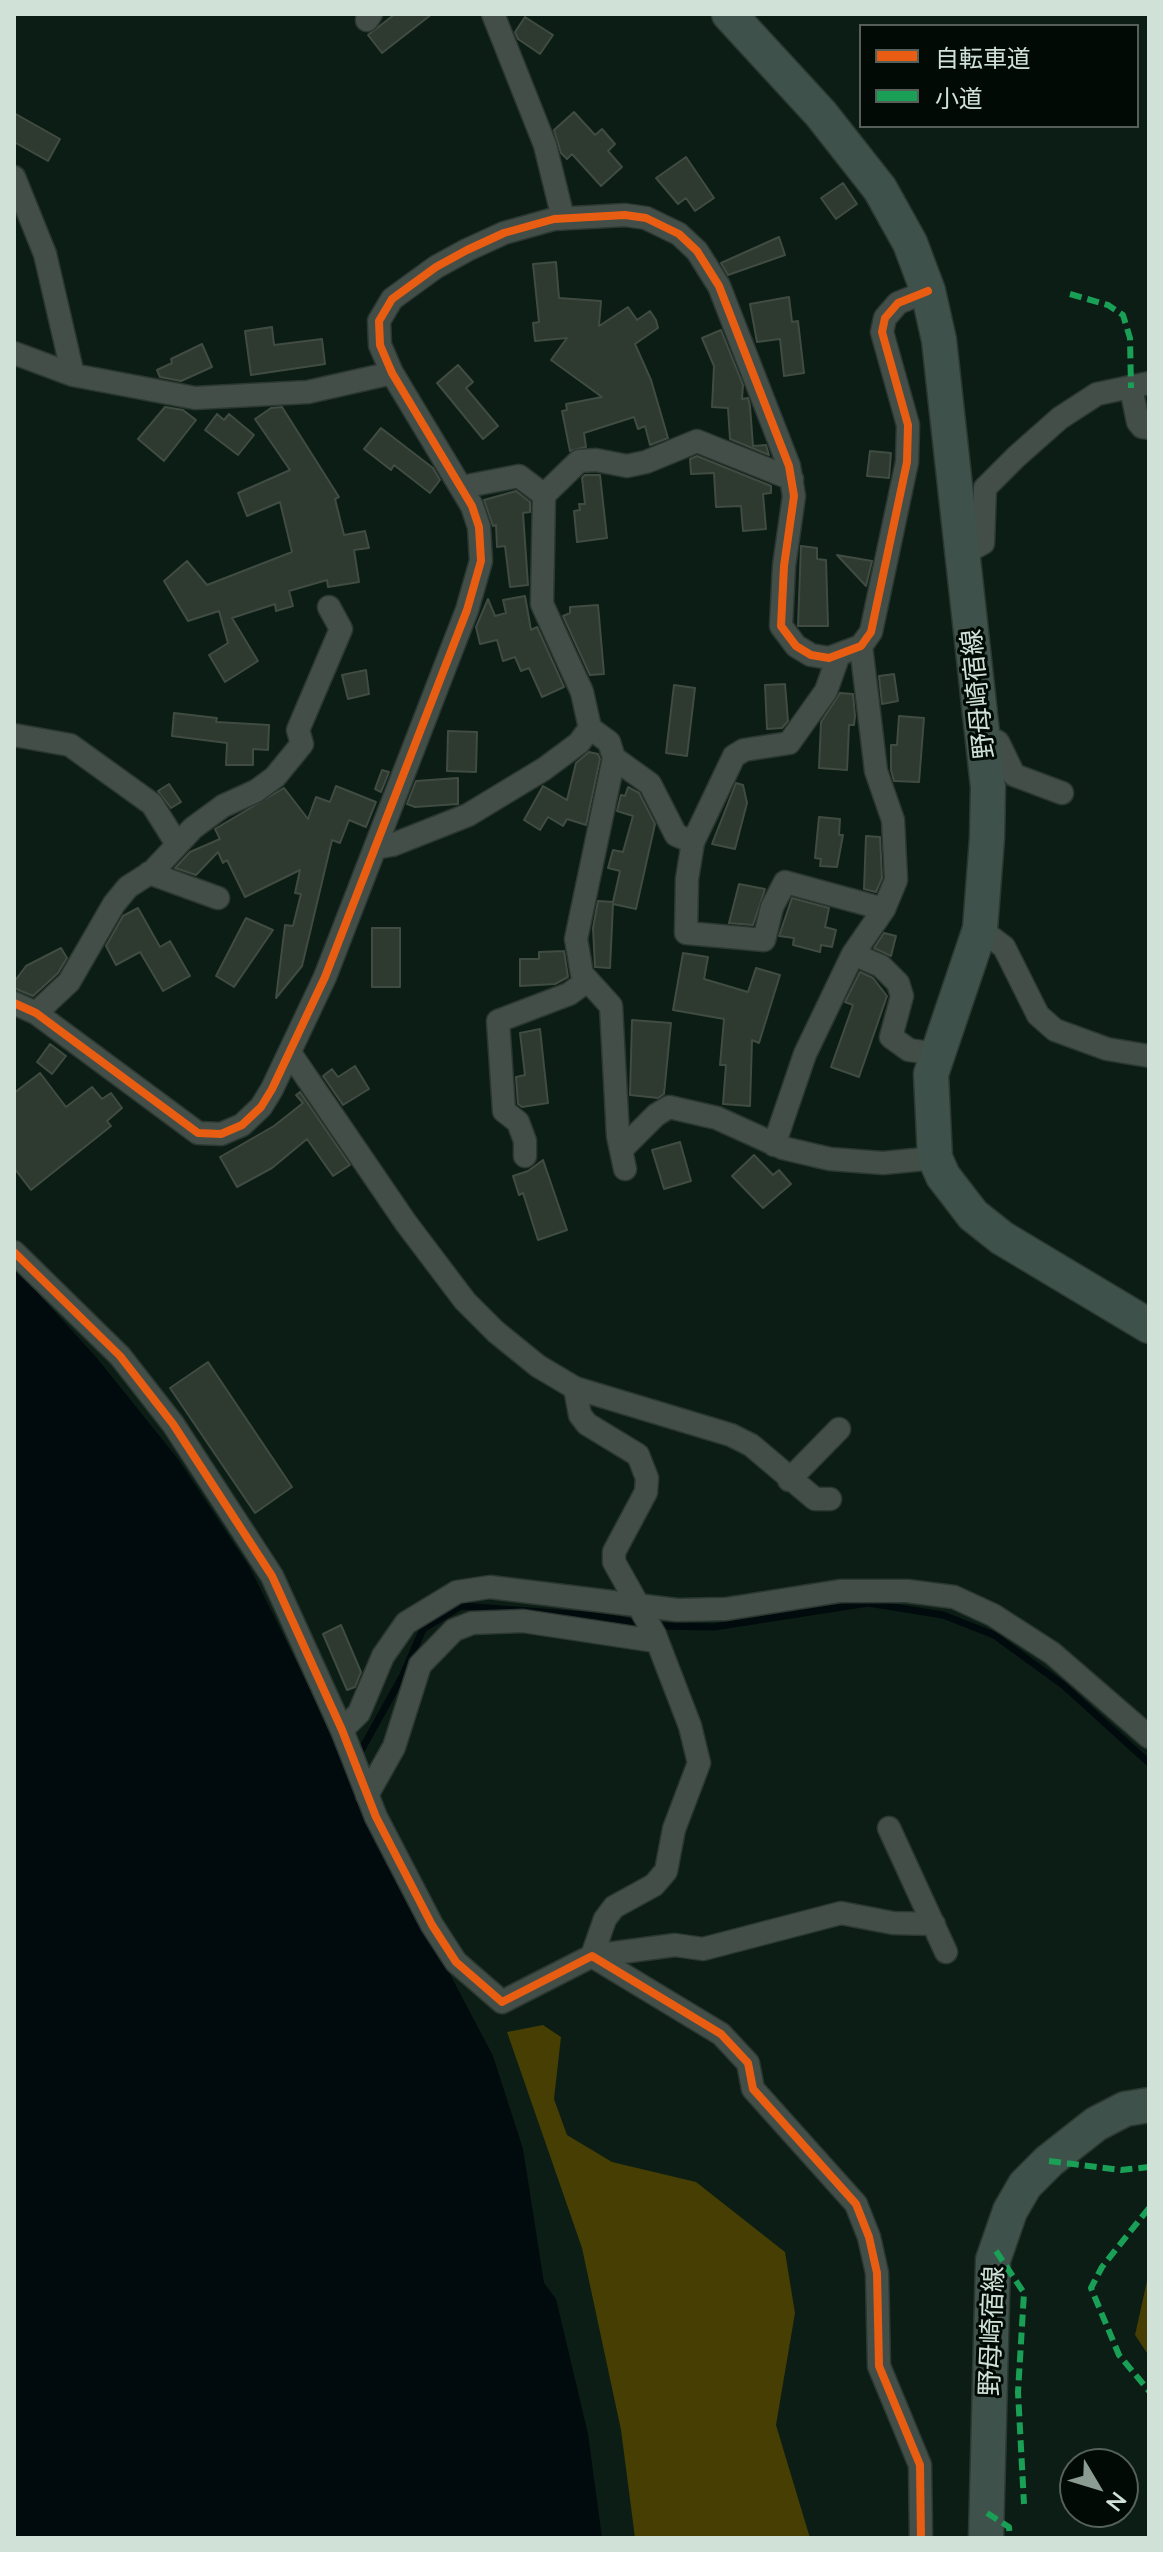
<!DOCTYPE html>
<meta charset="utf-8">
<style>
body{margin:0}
#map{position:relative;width:1163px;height:2552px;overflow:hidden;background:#0b1d14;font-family:Lato,"Noto Sans JP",sans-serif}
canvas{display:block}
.frame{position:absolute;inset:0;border:16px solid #d0e2d7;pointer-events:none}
.legend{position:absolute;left:859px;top:24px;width:280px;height:104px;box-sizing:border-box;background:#010a05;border:2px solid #546059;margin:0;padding:10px 14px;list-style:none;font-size:24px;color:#d0e2d7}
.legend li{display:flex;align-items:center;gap:16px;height:40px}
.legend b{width:40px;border:2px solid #546059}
.north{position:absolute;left:1059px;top:2448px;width:80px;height:80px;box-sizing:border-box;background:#010a05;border:2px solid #546059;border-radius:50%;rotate:128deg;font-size:22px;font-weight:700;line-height:32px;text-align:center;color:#d0e2d7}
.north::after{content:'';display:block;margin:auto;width:28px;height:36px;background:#8b9d93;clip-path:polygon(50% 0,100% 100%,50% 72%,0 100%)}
</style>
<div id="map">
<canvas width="1163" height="2552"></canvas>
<div class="frame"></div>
<ul class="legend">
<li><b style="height:10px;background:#e95d12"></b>自転車道</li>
<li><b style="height:10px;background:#1a9f57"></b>小道</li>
</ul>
<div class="north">N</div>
</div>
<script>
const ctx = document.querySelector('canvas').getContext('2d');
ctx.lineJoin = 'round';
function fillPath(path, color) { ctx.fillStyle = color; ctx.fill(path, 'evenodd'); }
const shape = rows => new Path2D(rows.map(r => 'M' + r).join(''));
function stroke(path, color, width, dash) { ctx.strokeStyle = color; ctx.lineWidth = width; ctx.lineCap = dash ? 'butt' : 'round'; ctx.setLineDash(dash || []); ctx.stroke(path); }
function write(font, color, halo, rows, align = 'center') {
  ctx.font = font + ' Lato,"Noto Sans JP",sans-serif'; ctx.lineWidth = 6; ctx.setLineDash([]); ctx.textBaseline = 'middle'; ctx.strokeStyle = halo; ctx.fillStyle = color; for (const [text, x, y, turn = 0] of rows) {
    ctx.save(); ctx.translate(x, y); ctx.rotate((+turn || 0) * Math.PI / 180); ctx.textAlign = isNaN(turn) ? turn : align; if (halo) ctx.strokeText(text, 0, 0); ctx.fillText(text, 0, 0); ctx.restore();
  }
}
fillPath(shape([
 [543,2025,561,2037,554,2099,567,2135,612,2162,696,2182,785,2252,795,2313,776,2425,810,2538,635,2538,621,2430,582,2248,507,2032],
 [1149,2272,1149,2356,1135,2335]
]), '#463e03');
fillPath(shape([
 [14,1267,96,1357,178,1459,250,1568,310,1689,360,1803,493,2056,523,2149,544,2283,556,2299,588,2434,602,2538,14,2538]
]), '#010a0d');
stroke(shape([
 [657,1626,714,1627,868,1603,943,1615,994,1635,1063,1685,1149,1763],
 [358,1756,403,1675,423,1629,461,1606,597,1616,644,1624]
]), '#010a0d', 7);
const building = shape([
 [395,14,432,14,382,53,368,35,395,14],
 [525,17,553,35,540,54,518,39,515,32,525,17],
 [574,112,595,135,602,129,615,144,608,151,622,167,601,186,572,154,567,159,561,153,554,130,574,112],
 [14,113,60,139,48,161,14,142,14,113],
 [686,157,714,198,695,211,686,198,678,204,656,178,686,157],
 [843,183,857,204,836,219,821,198,843,183],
 [779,237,785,255,728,275,721,263,779,237],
 [556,262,559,298,601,301,599,326,628,307,637,320,650,311,656,320,658,328,635,344,651,380,668,438,650,445,645,426,638,429,634,417,584,433,586,447,570,451,562,411,567,410,566,404,602,397,551,360,567,338,535,341,533,323,539,322,533,264,556,262],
 [789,297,792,322,798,321,804,373,784,376,780,339,757,342,750,304,789,297],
 [272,327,274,345,322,339,325,364,251,375,245,331,272,327],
 [721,330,743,385,742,399,748,398,750,406,753,446,766,445,769,455,730,439,728,408,712,407,714,366,702,338,721,330],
 [202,344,212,367,181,381,160,377,157,370,172,363,171,359,202,344],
 [458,365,473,382,466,388,498,426,483,439,437,383,458,365],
 [165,407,183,410,196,420,164,461,138,439,165,407],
 [282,407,339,497,335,499,344,535,365,531,369,548,354,550,359,582,328,587,327,580,289,591,293,606,276,611,275,604,232,618,258,661,225,682,209,655,228,643,219,611,188,621,164,581,187,561,207,585,292,552,280,502,247,516,238,493,290,470,255,419,271,408,282,407],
 [217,414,224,420,229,414,254,435,238,455,205,430,217,414],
 [381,428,433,468,440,480,430,493,394,465,391,470,364,449,381,428],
 [870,451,891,453,889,478,867,476,870,451],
 [697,456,771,486,771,493,763,494,766,529,743,531,741,506,716,507,714,473,691,474,690,459,697,456],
 [585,475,600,475,607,538,577,542,574,511,580,510,579,504,585,504,582,478,585,475],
 [516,491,530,502,530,512,523,513,528,585,510,587,505,546,497,547,496,525,493,526,484,500,516,491],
 [801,546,817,548,817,559,826,560,828,626,798,626,801,546],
 [837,555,872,561,866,586,837,555],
 [525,596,531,630,537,627,564,687,542,697,529,668,521,671,515,657,503,661,497,640,480,644,476,627,488,599,495,616,506,613,503,600,525,596],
 [598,605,604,674,590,675,563,616,570,613,570,607,598,605],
 [366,670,369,694,348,699,342,675,366,670],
 [894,674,898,701,882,704,879,676,894,674],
 [785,684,788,721,782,728,767,729,765,685,785,684],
 [674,685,695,688,687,756,666,753,674,685],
 [840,693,853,694,855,716,854,725,849,725,847,770,819,768,821,722,840,693],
 [174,713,217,718,216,722,269,725,268,750,253,749,253,765,226,765,227,743,172,736,174,713],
 [899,716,924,718,919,782,894,781,891,770,891,745,897,745,899,716],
 [448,731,477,732,476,772,447,771,448,731],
 [589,752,598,754,600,759,586,825,567,819,563,826,548,817,540,830,524,820,543,786,567,800,576,763,589,752],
 [382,770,389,772,381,792,375,789,382,770],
 [458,778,458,804,415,807,407,804,416,781,458,778],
 [736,783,743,785,747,803,735,849,712,844,736,783],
 [169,784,181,802,171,808,158,791,169,784],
 [336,786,376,802,366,827,349,820,340,843,332,840,302,966,276,998,285,925,293,926,301,894,295,893,300,870,245,897,227,860,223,863,218,852,196,875,175,868,190,852,220,839,215,829,284,788,308,819,316,797,330,802,336,786],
 [628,787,639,793,655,824,636,909,613,904,610,968,595,967,593,928,598,901,613,902,620,871,608,868,613,850,623,852,633,816,617,811,621,795,625,796,628,787],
 [819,817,840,819,839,835,843,835,837,867,820,866,821,859,815,858,819,817],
 [866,836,880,837,882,878,876,892,864,889,866,836],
 [739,884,765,889,753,925,729,923,739,884],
 [792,898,829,908,825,927,836,930,832,947,821,945,820,952,793,945,794,938,779,936,792,898],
 [138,908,160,947,170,941,190,976,163,991,140,952,116,965,106,946,123,916,138,908],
 [246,918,273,930,234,987,216,976,246,918],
 [372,928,400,928,400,987,372,987,372,928],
 [884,933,896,936,891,956,874,948,884,933],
 [61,948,67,958,58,973,33,996,14,988,14,982,26,966,61,948],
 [564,951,568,977,555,984,520,986,520,959,539,959,539,952,564,951],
 [683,953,708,957,704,979,748,992,756,968,780,975,759,1043,752,1040,750,1106,723,1104,726,1065,720,1065,724,1019,673,1010,683,953],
 [860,972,873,978,887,996,859,1077,831,1067,853,1005,845,1002,860,972],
 [632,1020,671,1023,664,1094,658,1098,630,1095,632,1020],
 [540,1029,548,1103,522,1107,518,1104,516,1077,525,1075,520,1033,540,1029],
 [50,1044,66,1056,52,1074,37,1062,50,1044],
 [355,1066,369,1089,343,1105,323,1076,332,1069,338,1077,355,1066],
 [40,1073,66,1107,92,1087,102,1099,111,1093,122,1108,107,1121,111,1126,31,1190,14,1168,14,1093,40,1073],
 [300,1092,350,1165,333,1176,307,1139,272,1168,237,1187,220,1157,274,1126,303,1103,296,1095,300,1092],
 [680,1142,691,1181,664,1189,652,1150,680,1142],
 [754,1155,773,1175,779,1170,791,1184,763,1208,732,1176,754,1155],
 [543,1160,567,1230,538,1240,523,1193,519,1195,513,1176,528,1171,543,1160],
 [208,1362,292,1487,255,1513,170,1388,208,1362],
 [341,1625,361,1672,355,1687,347,1690,323,1634,341,1625]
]);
fillPath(building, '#2e3930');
stroke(building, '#404c42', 2);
const minor = shape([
 [493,14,545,145,563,218],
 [367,20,371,14],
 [14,177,45,254,73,375],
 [14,353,73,375,195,398,308,392,392,373],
 [1131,388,1138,422,1142,427,1149,428],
 [462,487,519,476,544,495,579,461,596,460,627,466,646,462,697,441,792,479],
 [963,554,983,543,985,488,1016,457,1060,418,1097,394,1149,383],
 [590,728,609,742,614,758,650,784,676,835,693,842,734,756,744,750,789,743,826,691,838,657],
 [980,733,998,742,1014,775,1062,793],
 [14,735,70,745,152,804,177,844],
 [614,758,576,939,582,974,611,1006,618,1136,625,1169],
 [693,842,687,879,686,933,764,940,772,907,785,882,884,909],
 [375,848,392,845,468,815,544,769,579,743,590,728,582,692,542,604,544,495],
 [149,873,218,898],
 [980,929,1004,947,1038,1015,1055,1030,1107,1049,1149,1056],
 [853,954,881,966,898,983,902,996,891,1037,909,1050,937,1054],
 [14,1003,36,1013,198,1133,221,1134,242,1125,261,1107,272,1089,325,977,467,610,481,561,479,527,472,506,392,373,380,345,379,321,392,299,436,267,467,250,504,233,554,219,625,215,646,218,679,234,697,251,719,286,789,466,794,496,784,566,781,626,796,646,811,655,829,658,861,646,871,632,907,462,908,425,882,332,885,318,898,303,928,291],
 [36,1013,69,982,114,904,128,887,153,871,193,828,223,806,256,791,275,777,302,744,298,730,341,629,329,607],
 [290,1053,406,1223,465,1301,496,1332,538,1366,575,1388,731,1435,751,1445,815,1499,830,1499],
 [774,1145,805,1054,853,954,884,909,896,880,893,820,876,771,861,646],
 [622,1149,656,1115,669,1107,717,1118,783,1148,830,1159,883,1163,935,1158],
 [525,1156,525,1141,518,1122,504,1111,498,1021,569,994,587,981],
 [14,1252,120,1356,173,1424,272,1576,342,1730,376,1817,432,1925,456,1962,502,2002,592,1956,721,2034,748,2063,753,2089,856,2204,869,2237,877,2273,879,2366,920,2465,921,2538],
 [575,1388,580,1415,587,1424,638,1455,647,1478,646,1492,614,1552,614,1562,655,1635,690,1726,699,1763,674,1829,666,1871,654,1885,614,1907,605,1919,592,1956,675,1945,703,1949,841,1913,893,1923,934,1924],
 [789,1480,839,1429],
 [342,1730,359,1713,383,1656,406,1623,457,1592,490,1587,677,1610,726,1609,840,1591,907,1591,954,1597,993,1615,1052,1653,1149,1737],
 [367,1795,394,1747,420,1665,454,1630,472,1623,523,1621,655,1641],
 [889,1828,946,1952]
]);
const primary = shape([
 [729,14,821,114,880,189,910,243,928,291,939,340,988,787,987,838,980,929,931,1074,935,1158,943,1176,973,1215,1002,1238,1149,1326],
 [986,2538,993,2260,1010,2211,1025,2185,1049,2161,1096,2124,1125,2109,1149,2105]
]);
stroke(minor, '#2b3731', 25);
stroke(primary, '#2b3731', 37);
stroke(minor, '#424e47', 22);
stroke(primary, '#3e514a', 34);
stroke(shape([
 [1070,294,1108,305,1123,315,1130,338,1131,388],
 [1049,2161,1121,2170,1149,2167],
 [1149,2208,1102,2267,1091,2288,1119,2355,1149,2391],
 [996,2251,1024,2293,1018,2392,1024,2504],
 [987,2513,1009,2527,1010,2538]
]), '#1a9f57', 6, [12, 6]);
stroke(shape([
 [14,1003,36,1013,198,1133,221,1134,242,1125,261,1107,272,1089,325,977,467,610,481,561,479,527,472,506,392,373,380,345,379,321,392,299,436,267,467,250,504,233,554,219,625,215,646,218,679,234,697,251,719,286,789,466,794,496,784,566,781,626,796,646,811,655,829,658,861,646,871,632,907,462,908,425,882,332,885,318,898,303,928,291],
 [14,1252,120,1356,173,1424,272,1576,342,1730,376,1817,432,1925,456,1962,502,2002,592,1956,721,2034,748,2063,753,2089,856,2204,869,2237,877,2273,879,2366,920,2465,921,2538]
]), '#e95d12', 8);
write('26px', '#d0e2d7', '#010a05', [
 ["野母崎宿線",978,694,-96],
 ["野母崎宿線",992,2331,-88]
]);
</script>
